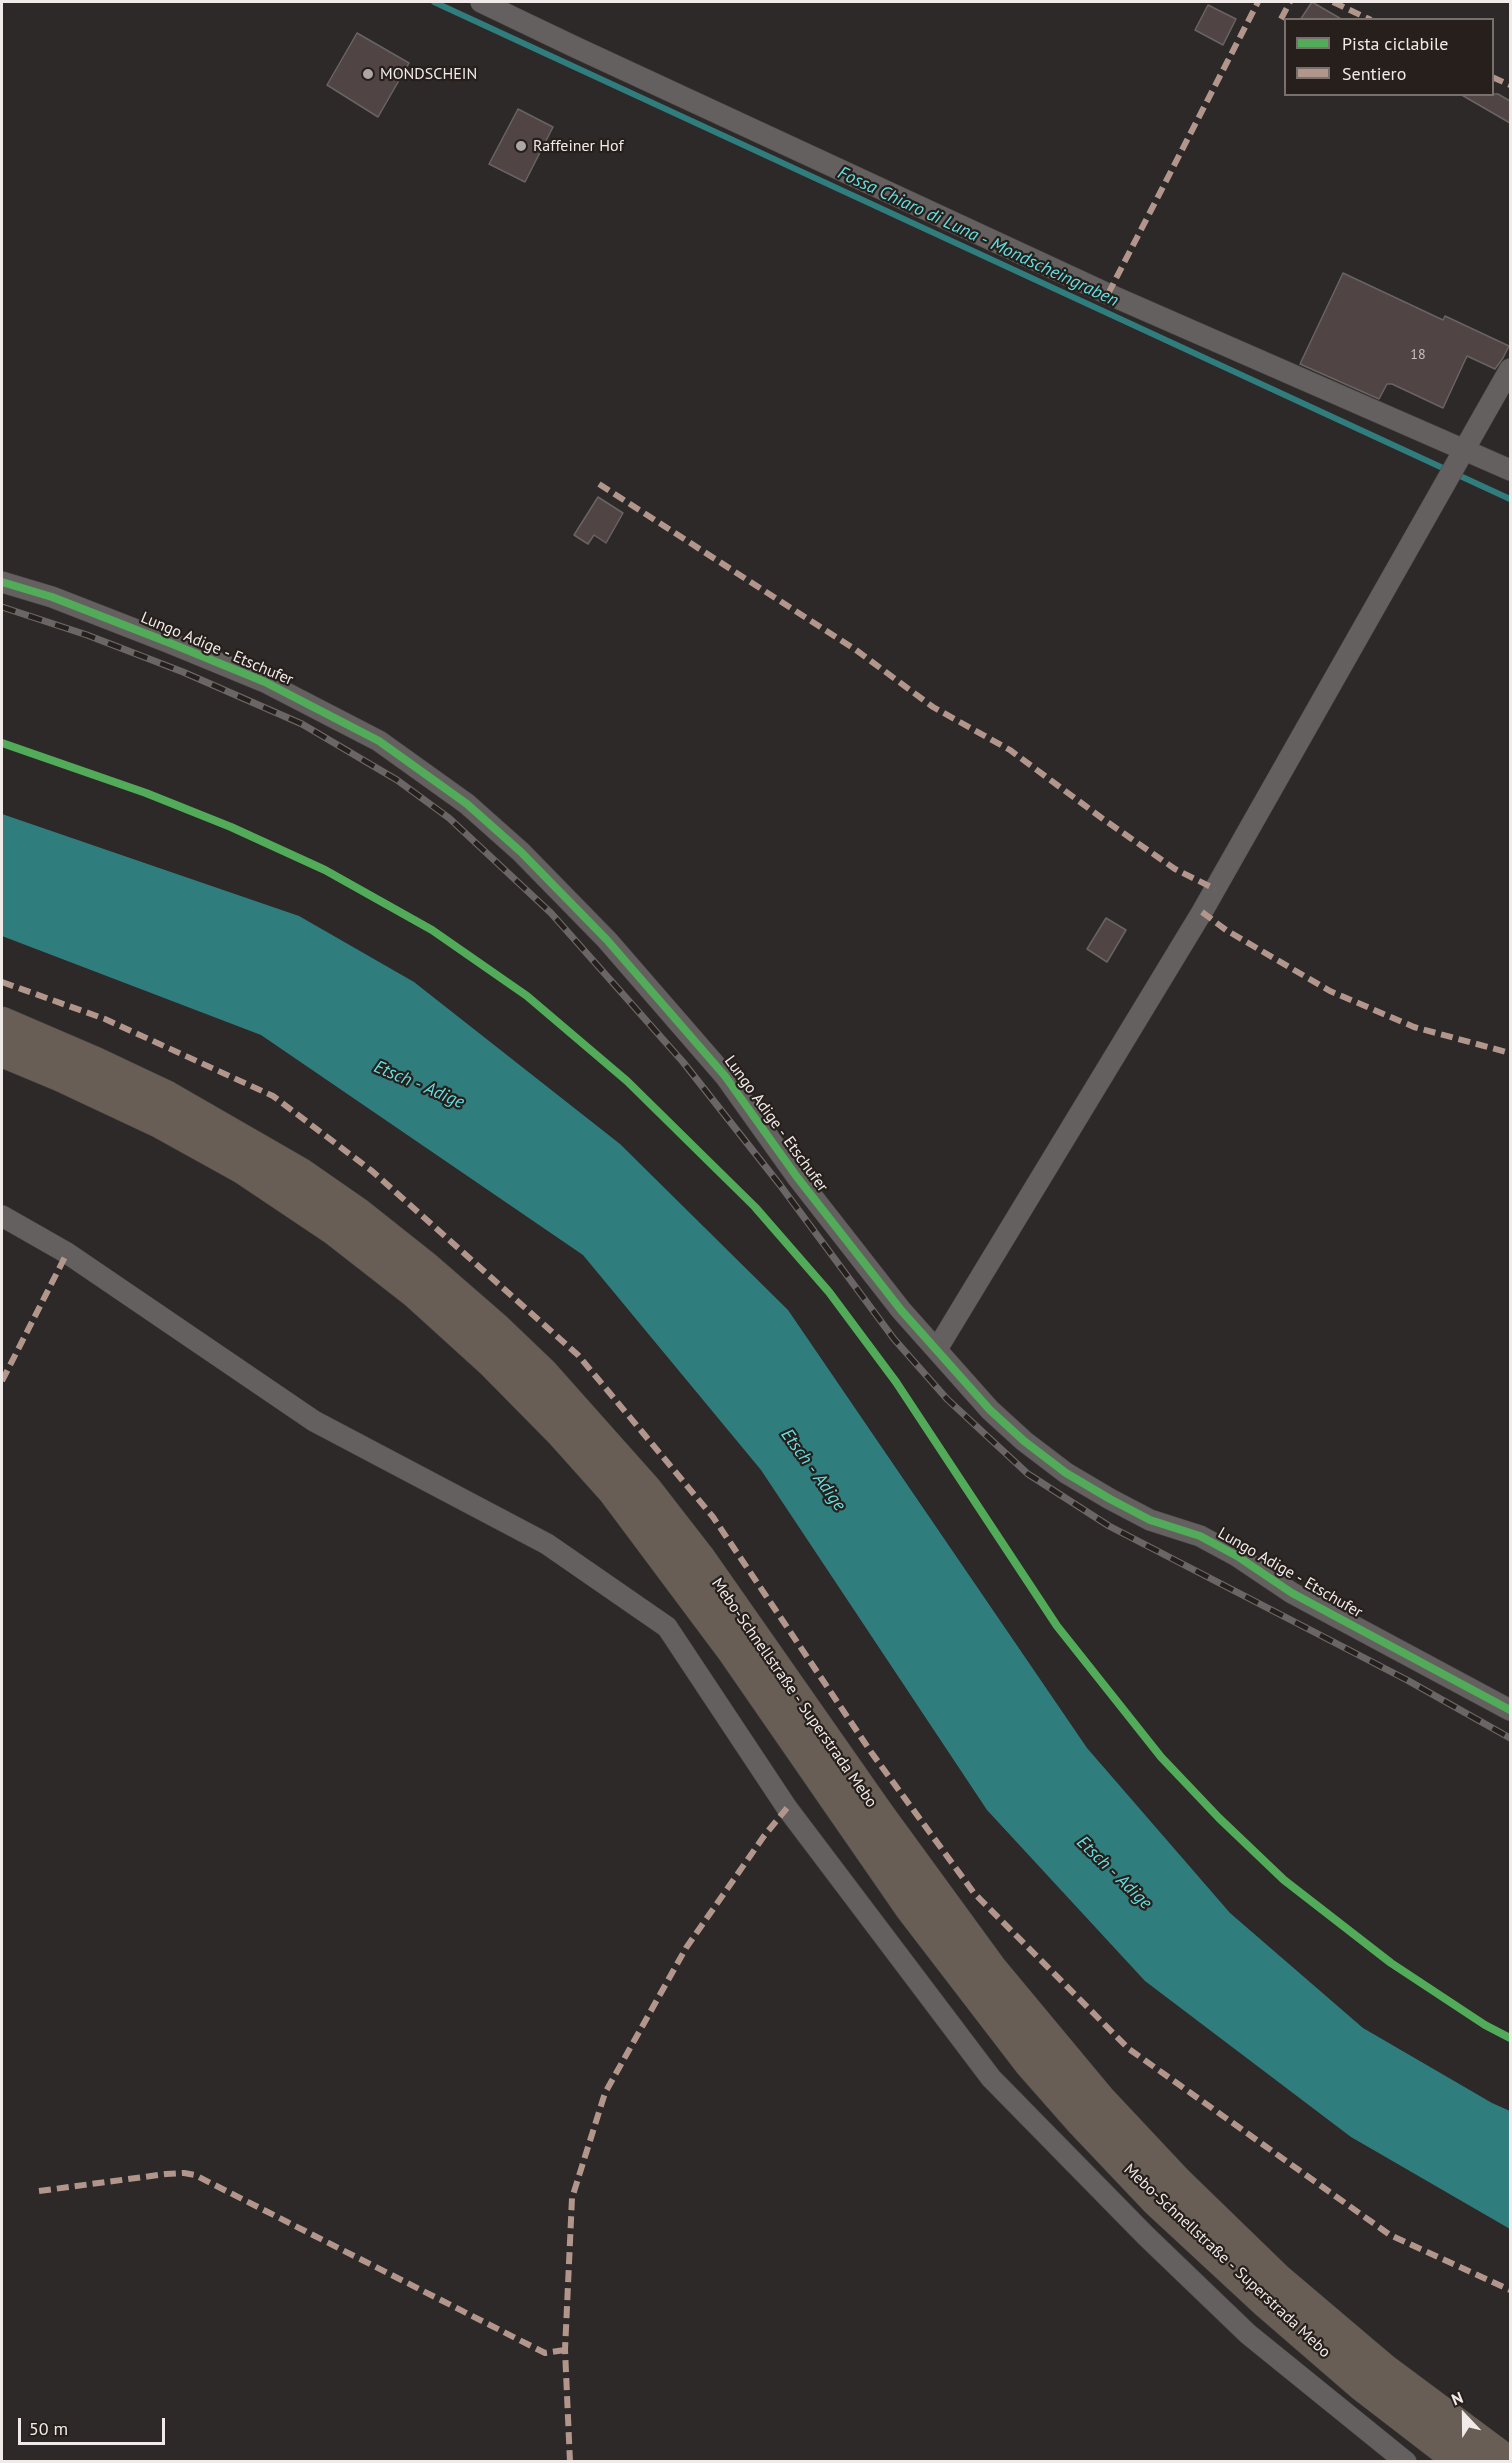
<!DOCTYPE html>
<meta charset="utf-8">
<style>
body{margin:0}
#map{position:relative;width:1512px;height:2463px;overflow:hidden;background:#2d2928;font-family:"PT Sans",sans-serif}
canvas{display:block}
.frame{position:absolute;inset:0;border:3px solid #f0eae8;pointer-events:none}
.legend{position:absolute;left:1284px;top:18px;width:210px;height:78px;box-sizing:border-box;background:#261f1b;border:2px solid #77706d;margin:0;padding:8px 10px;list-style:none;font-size:18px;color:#f0eae8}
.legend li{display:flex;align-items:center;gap:12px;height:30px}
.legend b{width:30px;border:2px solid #77706d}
.north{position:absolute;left:1434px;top:2385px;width:60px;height:60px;-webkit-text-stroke:4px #261f1b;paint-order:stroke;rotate:338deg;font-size:16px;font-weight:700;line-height:24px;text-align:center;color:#f0eae8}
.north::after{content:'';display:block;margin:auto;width:21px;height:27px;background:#f0eae8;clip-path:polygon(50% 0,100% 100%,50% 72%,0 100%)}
.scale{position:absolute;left:18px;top:2418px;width:147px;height:27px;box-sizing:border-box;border:3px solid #f0eae8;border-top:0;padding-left:8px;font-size:18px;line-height:21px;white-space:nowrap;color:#f0eae8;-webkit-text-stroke:4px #261f1b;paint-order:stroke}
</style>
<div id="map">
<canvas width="1512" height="2463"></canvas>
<div class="frame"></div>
<ul class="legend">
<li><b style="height:8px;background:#51ab58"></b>Pista ciclabile</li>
<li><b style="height:8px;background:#b2968c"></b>Sentiero</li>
</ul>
<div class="north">N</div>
<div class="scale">50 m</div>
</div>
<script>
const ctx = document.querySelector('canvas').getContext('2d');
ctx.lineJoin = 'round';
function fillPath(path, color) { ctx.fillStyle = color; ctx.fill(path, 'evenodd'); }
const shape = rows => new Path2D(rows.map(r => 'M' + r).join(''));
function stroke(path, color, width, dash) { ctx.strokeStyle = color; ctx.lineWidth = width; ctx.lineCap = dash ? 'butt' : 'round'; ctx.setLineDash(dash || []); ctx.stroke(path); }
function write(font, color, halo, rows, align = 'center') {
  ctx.font = font + ' "PT Sans",sans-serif'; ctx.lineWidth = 4.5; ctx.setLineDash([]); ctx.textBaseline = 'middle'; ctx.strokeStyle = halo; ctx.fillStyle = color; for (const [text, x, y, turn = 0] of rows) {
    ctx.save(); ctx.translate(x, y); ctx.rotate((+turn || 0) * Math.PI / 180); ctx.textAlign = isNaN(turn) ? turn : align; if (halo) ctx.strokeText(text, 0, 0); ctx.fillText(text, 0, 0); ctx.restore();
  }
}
fillPath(shape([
 [2,814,299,916,414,982,620,1144,788,1310,1087,1748,1230,1913,1363,2028,1492,2103,1510,2111,1510,2229,1351,2137,1145,1981,987,1810,761,1470,583,1255,261,1035,2,936]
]), '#307d7e');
stroke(shape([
 [434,2,1510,499]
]), '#307d7e', 6);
const building = shape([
 [1312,2,1343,20,1300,20,1312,2],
 [1208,5,1236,19,1223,45,1195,30,1208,5],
 [357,33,409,63,378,117,327,85,357,33],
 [1460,94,1498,94,1510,101,1510,123,1460,94],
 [518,109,553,127,525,182,489,164,518,109],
 [1343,273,1443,320,1445,316,1509,346,1503,358,1495,369,1467,356,1443,408,1392,384,1387,384,1379,399,1300,364,1343,273],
 [598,497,623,513,606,543,594,535,588,544,574,535,598,497],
 [1106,918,1126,930,1107,962,1087,949,1106,918]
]);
fillPath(building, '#514444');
stroke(building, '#686463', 1.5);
const minor = shape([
 [481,2,575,47,1108,294,1510,470],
 [2,582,52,597,170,643,265,682,379,741,467,804,521,852,607,940,725,1076,797,1177,901,1310,990,1410,1024,1441,1066,1473,1110,1499,1150,1520,1200,1536,1237,1556,1292,1593,1510,1710],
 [2,1216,67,1253,314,1421,547,1544,667,1627,787,1808,991,2078,1146,2236,1248,2334,1406,2462],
 [937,1349,1202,912,1510,369]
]);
const highway = shape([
 [2,1023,95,1063,167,1097,299,1173,358,1214,426,1268,495,1328,542,1373,647,1491,699,1558,878,1814,991,1969,1100,2100,1176,2181,1277,2279,1383,2369,1508,2462],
 [2,1051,62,1076,160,1122,243,1168,334,1229,416,1293,492,1362,562,1433,613,1490,734,1652,911,1908,1030,2063,1082,2122,1157,2201,1266,2302,1362,2385,1462,2462]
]);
stroke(minor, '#4a4544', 22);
stroke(highway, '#4a4544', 33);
stroke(minor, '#63605f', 21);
stroke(highway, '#685e56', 32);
const rail = shape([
 [2,607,87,635,183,672,302,724,397,780,449,818,551,913,683,1062,780,1185,894,1339,947,1399,1028,1474,1109,1526,1407,1680,1510,1738]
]);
stroke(rail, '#696665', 7);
stroke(rail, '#261f1b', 4.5, [14]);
stroke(shape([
 [1333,2,1371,20],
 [1281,19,1290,2],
 [1492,77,1510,85],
 [1108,294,1258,2],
 [599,484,856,650,933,707,1010,750,1103,819,1175,869,1215,889],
 [1202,912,1226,930,1330,991,1414,1027,1510,1053],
 [2,982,105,1019,273,1096,372,1171,578,1355,713,1517,871,1752,974,1893,1129,2049,1390,2235,1510,2290],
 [2,1381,67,1253],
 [39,2191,166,2174,184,2173,195,2175,545,2353,565,2350],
 [570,2462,565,2350,572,2198,605,2093,686,1948,764,1836,787,1808]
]), '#b2968c', 6, [12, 6]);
stroke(shape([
 [2,582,52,597,170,643,265,682,379,741,467,804,521,852,607,940,725,1076,797,1177,901,1310,990,1410,1024,1441,1066,1473,1110,1499,1150,1520,1200,1536,1237,1556,1292,1593,1510,1710],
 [2,743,146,793,231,827,325,870,432,930,527,996,627,1081,755,1207,829,1292,896,1382,1057,1626,1161,1757,1219,1818,1284,1880,1391,1963,1485,2025,1510,2038]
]), '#51ab58', 8);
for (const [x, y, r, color] of [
 [368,74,6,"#aca6a5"],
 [521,146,6,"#aca6a5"]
]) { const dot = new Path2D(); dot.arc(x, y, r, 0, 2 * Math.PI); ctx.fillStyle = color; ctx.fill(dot); stroke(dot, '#261f1b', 2); }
write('14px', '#c8c0bf', null, [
 ["18",1418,355]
]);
write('16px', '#f0eae8', '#261f1b', [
 ["MONDSCHEIN",380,74],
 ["Raffeiner Hof",533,146]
], 'left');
write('16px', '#f0eae8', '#261f1b', [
 ["Lungo Adige - Etschufer",217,649,23],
 ["Lungo Adige - Etschufer",776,1124,54],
 ["Lungo Adige - Etschufer",1290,1573,30],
 ["Mebo-Schnellstraße - Superstrada Mebo",794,1693,55],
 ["Mebo-Schnellstraße - Superstrada Mebo",1227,2261,43]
]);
write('italic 18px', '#63dfe2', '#261f1b', [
 ["Fossa Chiaro di Luna - Mondscheingraben",978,237,25],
 ["Etsch - Adige",419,1085,23],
 ["Etsch - Adige",813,1470,54],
 ["Etsch - Adige",1114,1873,44]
]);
</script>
